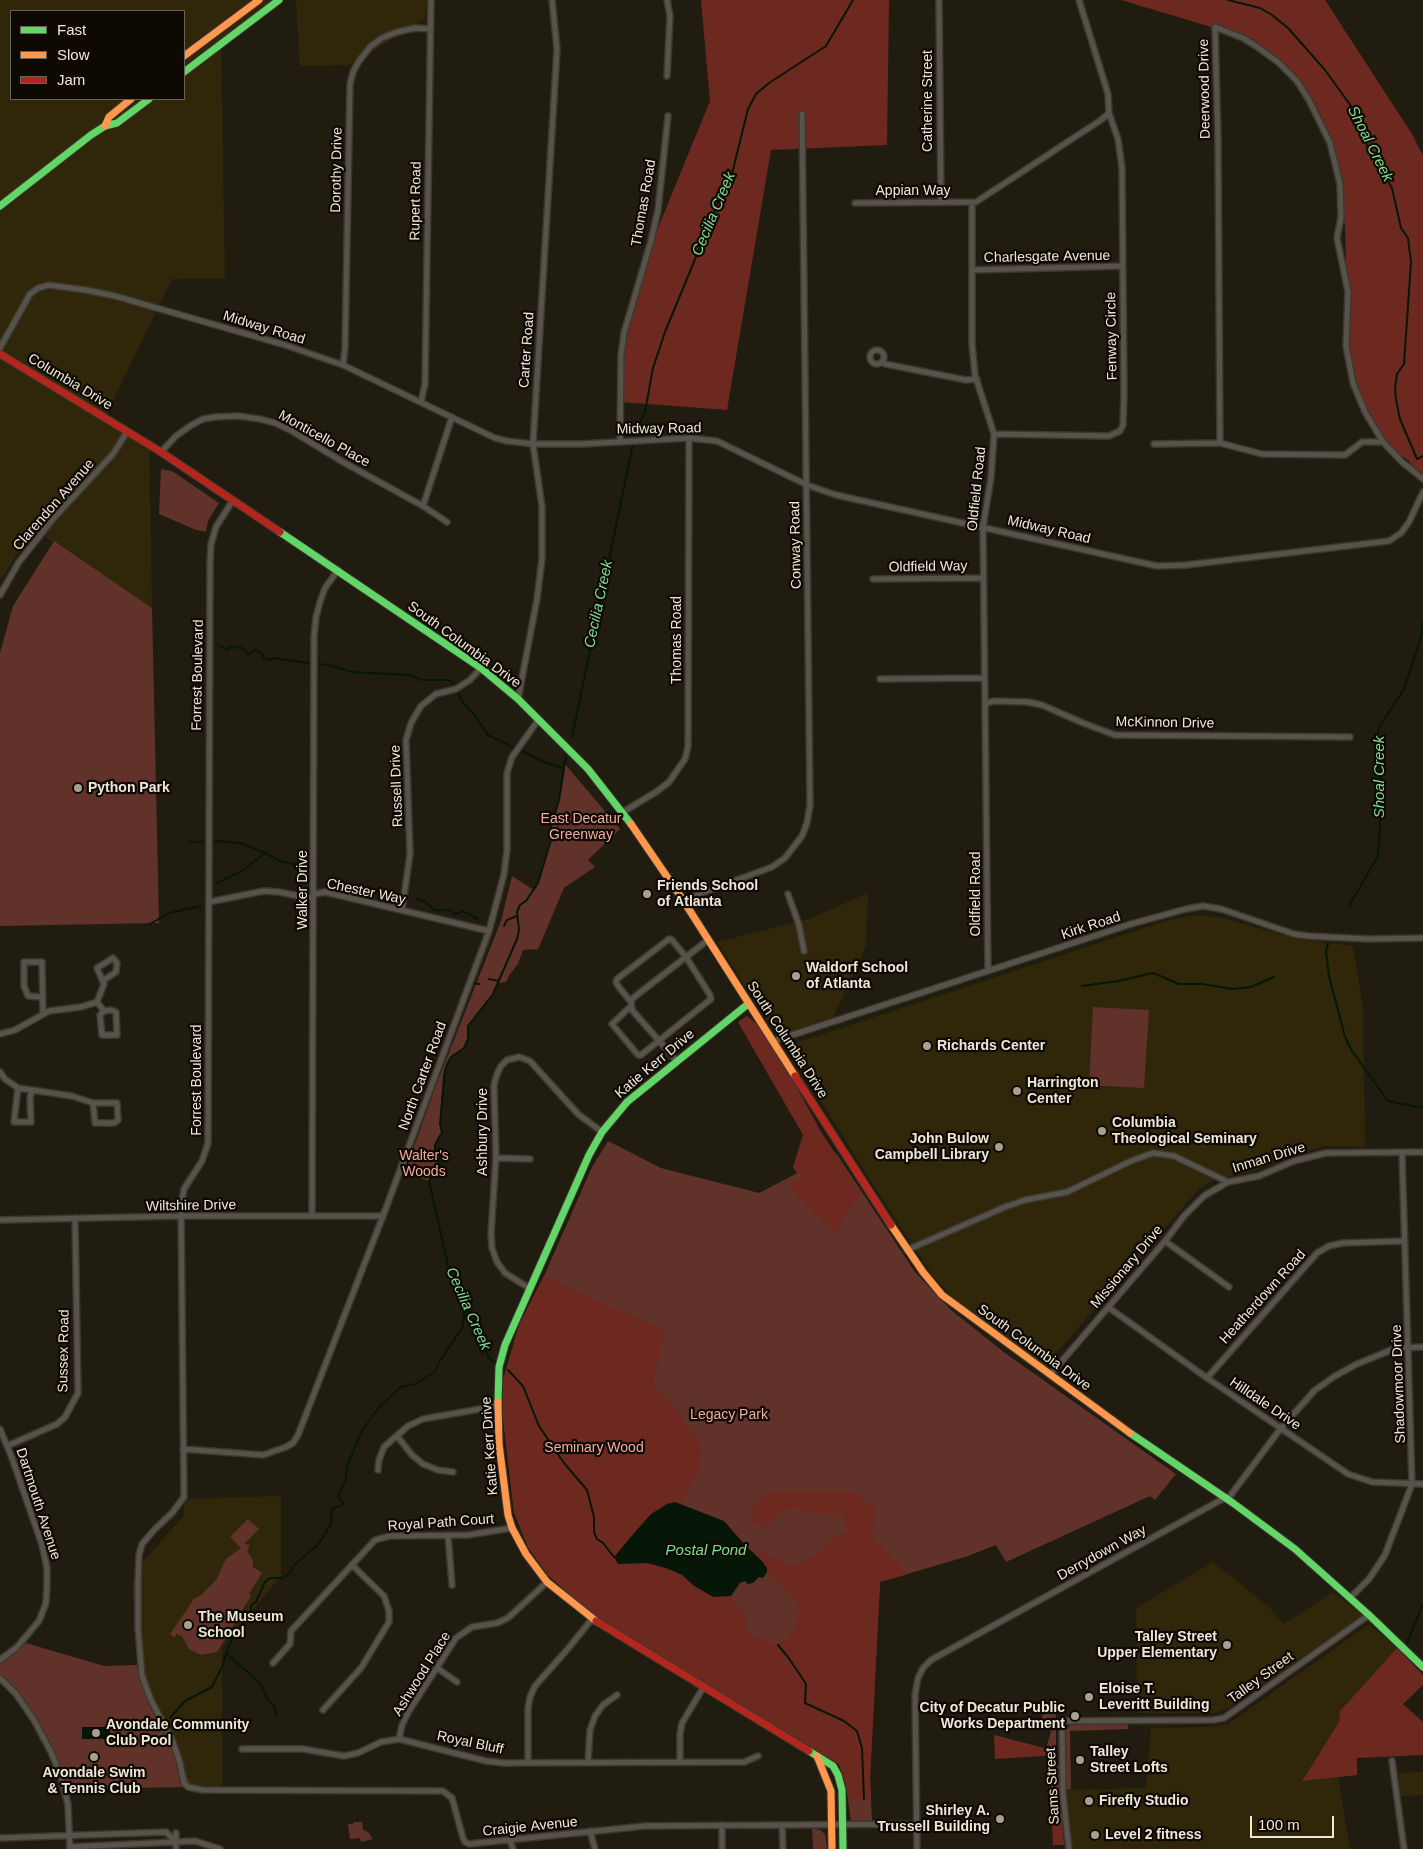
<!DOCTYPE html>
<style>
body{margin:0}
#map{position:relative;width:1423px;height:1849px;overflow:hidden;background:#211c10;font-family:Arial,sans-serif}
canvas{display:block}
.legend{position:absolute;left:10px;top:10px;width:175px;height:90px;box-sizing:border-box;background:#0e0a03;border:1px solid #676259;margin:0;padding:6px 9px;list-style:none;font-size:15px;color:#ede7da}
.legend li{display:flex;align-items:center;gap:10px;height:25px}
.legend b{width:25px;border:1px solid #676259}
.scale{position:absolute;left:1250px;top:1816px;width:84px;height:22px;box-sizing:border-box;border:2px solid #ede7da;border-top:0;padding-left:6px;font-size:15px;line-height:18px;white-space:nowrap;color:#ede7da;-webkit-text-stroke:4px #0e0a03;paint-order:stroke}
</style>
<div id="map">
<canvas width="1423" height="1849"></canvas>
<ul class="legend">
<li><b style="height:6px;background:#63d668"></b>Fast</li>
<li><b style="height:6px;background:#ff974d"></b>Slow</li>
<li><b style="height:6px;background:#b3261e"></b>Jam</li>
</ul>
<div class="scale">100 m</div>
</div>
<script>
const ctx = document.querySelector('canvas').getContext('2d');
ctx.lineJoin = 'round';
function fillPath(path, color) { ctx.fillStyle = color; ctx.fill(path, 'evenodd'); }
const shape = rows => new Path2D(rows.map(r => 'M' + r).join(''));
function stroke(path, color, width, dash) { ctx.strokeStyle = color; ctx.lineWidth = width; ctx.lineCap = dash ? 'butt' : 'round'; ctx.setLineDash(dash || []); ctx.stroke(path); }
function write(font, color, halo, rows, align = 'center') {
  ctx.font = font + ' Arial,sans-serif'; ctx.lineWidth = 4.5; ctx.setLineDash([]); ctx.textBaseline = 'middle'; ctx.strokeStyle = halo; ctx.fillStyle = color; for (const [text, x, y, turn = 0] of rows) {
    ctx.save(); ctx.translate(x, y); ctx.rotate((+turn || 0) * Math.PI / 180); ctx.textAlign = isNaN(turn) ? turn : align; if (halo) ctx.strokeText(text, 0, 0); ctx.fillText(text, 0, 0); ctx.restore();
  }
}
fillPath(shape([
 [0,0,278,0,221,42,225,278,172,279,104,419,149,444,152,608,34,529,0,580],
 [11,11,184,11,184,99,11,99],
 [296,0,427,0,425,19,350,65,300,66],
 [868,893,866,946,833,1018,777,1036,717,942,809,919],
 [1200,915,1223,918,1297,939,1353,946,1363,1008,1365,1147,1324,1146,1292,1156,1256,1170,1214,1180,1199,1189,1044,1367,958,1303,933,1276,877,1191,787,1046,1159,923,1177,918],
 [281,1496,281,1576,222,1647,222,1787,192,1787,140,1678,132,1586,136,1569,183,1517,185,1499],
 [1213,1562,1269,1607,1284,1624,1333,1592,1363,1615,1229,1708,1215,1713,1137,1713,1136,1608],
 [1369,1624,1397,1648,1340,1711,1339,1722,1302,1780,1338,1777,1350,1849,1070,1849,1066,1790,1146,1788,1151,1728,1204,1727,1228,1724],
 [1423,1772,1423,1795,1401,1796,1398,1773]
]), '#302609');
fillPath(shape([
 [161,469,172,471,219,503,208,521,206,532,196,530,159,514],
 [54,541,152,608,159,923,0,926,0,653,13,606],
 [565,764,620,829,588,860,595,867,564,888,538,949,523,950,518,964,510,974,506,982,498,983,490,999,468,1026,468,1039,464,1048,451,1057,447,1062,443,1076,441,1102,440,1124,442,1132,435,1145,436,1153,441,1167,440,1172,431,1177,429,1181,405,1172,435,1088,501,921,512,876,534,890,538,883,551,840,551,826,559,800],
 [1093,1007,1149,1010,1144,1088,1089,1085],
 [608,1141,661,1168,759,1193,836,1153,915,1272,951,1310,1005,1353,1176,1474,1155,1500,1150,1496,1006,1562,996,1545,965,1557,880,1582,870,1778,872,1821,851,1821,846,1785,839,1764,603,1624,577,1601,548,1575,528,1547,514,1512,503,1418,503,1380,519,1325,544,1276,592,1167],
 [248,1519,259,1529,244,1544,250,1545,247,1551,253,1560,253,1567,262,1573,249,1594,251,1596,217,1652,201,1655,189,1649,182,1636,176,1634,175,1638,170,1634,192,1602,192,1600,201,1595,216,1580,226,1559,241,1548,230,1537],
 [26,1643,104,1666,139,1665,140,1678,192,1787,67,1789,38,1724,0,1675,0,1664],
 [1044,1710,1056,1714,1056,1751,1046,1749,1053,1724,1041,1721],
 [1087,1724,1127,1724,1129,1729,1070,1731,1071,1789,1066,1790,1066,1729,1070,1725],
 [354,1822,362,1822,363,1830,368,1832,373,1839,361,1842,360,1838,350,1839,348,1824,353,1824],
 [812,1828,820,1830,825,1834,827,1849,813,1849]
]), '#60322a');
fillPath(shape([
 [701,0,889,0,887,145,771,150,727,410,621,402,623,336,642,267,710,101],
 [1121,0,1325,0,1412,134,1423,156,1423,482,1408,460,1395,451,1362,412,1346,362,1347,302,1345,226,1331,144,1298,82,1256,46,1208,26],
 [747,1016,757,1024,775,1047,820,1130,862,1195,849,1209,836,1233,809,1209,792,1191,790,1182,795,1179,798,1180,803,1176,801,1173,797,1173,793,1167,803,1135,738,1022],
 [544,1276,665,1331,653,1385,677,1410,700,1444,699,1468,681,1503,675,1502,635,1532,625,1543,628,1565,647,1563,666,1568,682,1575,693,1585,713,1597,731,1596,733,1602,740,1608,745,1617,747,1628,752,1636,778,1645,794,1630,800,1610,789,1593,767,1572,767,1567,757,1556,764,1552,793,1566,815,1554,831,1540,847,1531,842,1514,812,1513,799,1509,785,1510,765,1527,754,1524,750,1511,770,1491,854,1491,877,1509,871,1535,908,1574,880,1582,870,1778,871,1799,852,1799,853,1816,846,1785,839,1764,603,1624,548,1575,528,1547,514,1512,503,1418,503,1380,519,1325],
 [1397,1648,1423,1675,1423,1685,1403,1704,1423,1722,1423,1755,1357,1758,1357,1775,1302,1781,1339,1722,1340,1711],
 [994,1735,1002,1737,1056,1751,1044,1756,995,1759],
 [1049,1765,1059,1765,1064,1845,1053,1845]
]), '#6d2920');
fillPath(shape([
 [675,1502,724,1521,745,1545,762,1561,767,1568,767,1572,763,1578,759,1577,753,1583,748,1584,745,1581,740,1583,731,1596,713,1597,693,1585,682,1575,666,1568,647,1563,618,1564,614,1557,635,1532,651,1514,667,1504],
 [82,1727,110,1727,110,1739,82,1739]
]), '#061707');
stroke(shape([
 [1228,0,1260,8,1272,15,1288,28,1325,70,1356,113,1365,142,1392,188,1401,228,1408,238,1411,262,1404,364,1397,374,1395,388,1396,400,1400,419,1417,459,1423,456],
 [634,435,645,412,653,368,665,332,710,223,720,196,732,174,748,109,756,94,769,83,826,46,853,0],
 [193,639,203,641],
 [217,644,227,650,231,647,236,648,239,646,249,654,255,650,261,653,264,658,270,660,273,658,309,663],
 [318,664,328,665,352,672,409,675,422,680,449,680,454,684],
 [458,693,461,700,476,717,488,735,513,747],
 [572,737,633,444],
 [522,751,544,762,563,768],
 [215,841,240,843,265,853],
 [190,842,202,842],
 [217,883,242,871,265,853,280,861,305,867],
 [417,899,426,902,434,910,450,910,455,914,463,911,478,919],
 [1349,906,1378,856,1382,794,1377,735,1381,724,1404,689,1421,637,1423,620],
 [150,924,169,913,201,906],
 [504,926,507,920,517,916],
 [1328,943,1326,952,1329,976,1345,1037,1352,1051,1388,1101,1423,1108],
 [489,979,499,981],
 [473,983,479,984],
 [1082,986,1118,981,1153,973,1179,984,1202,984,1232,989,1251,987,1274,977],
 [495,1362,489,1358,481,1339,480,1333,470,1316,466,1301,449,1270,429,1181,431,1177,439,1174,441,1169,435,1149,435,1145,442,1132,440,1124,445,1070,451,1057,464,1048,468,1039,468,1026,493,994,517,939,519,930,517,912,520,905,526,901,538,883,551,840,551,826,559,800,566,756],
 [508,1370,523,1386,539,1426,564,1463,587,1490,594,1517,594,1532,597,1539,603,1543,614,1557],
 [1407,1643,1423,1604],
 [778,1645,788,1657,806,1684,805,1703,844,1721,857,1731,862,1748,864,1799],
 [226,1653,261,1684,267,1699,274,1705,276,1715],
 [170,1718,185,1701,212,1687,223,1665,226,1653,234,1636,251,1611,251,1605,256,1602,265,1582,270,1578,282,1578,289,1574,295,1564,317,1546,330,1526,332,1520,331,1512,333,1508,342,1505,343,1502,338,1497,346,1478,347,1466,362,1431,379,1407,401,1387,415,1384,435,1372,438,1364,462,1328,466,1303],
 [152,1727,158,1724]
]), '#061707', 2);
const street = shape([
 [939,0,941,202],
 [667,76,670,16,667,0],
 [855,203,976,202,1101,120,1109,113],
 [972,203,972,344,975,375,994,434,991,478,983,527,988,971],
 [972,270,1123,266],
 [0,348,30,294,38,288,49,285,86,290,115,296,285,345,343,365,495,438,507,441,533,444,582,444,689,438,717,441,807,485,836,495,1157,566,1186,565,1389,541,1401,533,1409,522,1423,492],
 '870 357a7 7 0 1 1 14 0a7 7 0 1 1-14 0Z',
 [882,362,885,364,966,380,977,379],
 [343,365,345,348,350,84,353,72,359,61,370,47,382,38,397,32,415,28,430,29],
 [421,402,425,384,431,0],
 [994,434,1109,436,1120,431,1123,425,1124,393,1122,168,1118,139,1109,113,1108,94,1079,0],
 [620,441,621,355,624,333,651,241,658,210,668,116],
 [1220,443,1218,140,1215,27,1243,38,1256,46,1278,62,1297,81,1309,100,1330,143,1340,184,1341,217,1337,238,1348,292,1346,346,1353,383,1365,412,1383,442,1402,462,1423,479],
 [1154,444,1220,443,1262,454,1345,455,1362,442,1383,442],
 [161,452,176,436,190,426,203,419,215,417,238,416,260,419,275,423,292,431,343,462,423,506,447,522],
 [233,500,216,527,211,544,210,562,208,1143,202,1161,184,1189,181,1207,184,1497,172,1513,155,1529,142,1544,139,1555,138,1581,138,1628,142,1676,151,1700,173,1742,180,1763,184,1783,188,1787,203,1790,443,1791,452,1798,463,1838,465,1842,469,1844,645,1826,917,1824],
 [423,506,452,417],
 [873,579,983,578],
 [0,595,19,562,53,519,113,454,127,432],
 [880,679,983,678],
 [518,699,537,599,542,559,542,507,533,444,557,49,552,0],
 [986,703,995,701,1028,702,1042,705,1083,723,1115,735,1350,737],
 [623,812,656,792,669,782,685,759,688,747,689,438],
 [788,894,799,925,804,951],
 [683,900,772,867,785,858,802,836,807,823,810,805,802,114],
 [209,902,264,891,279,892,309,898,315,894,325,892,489,931],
 [402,910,410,854,406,740,411,723,421,706,436,694,456,689,470,680,481,668],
 [42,997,28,996,24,986,24,962,42,962,43,1014],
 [97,1002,104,984,97,968,113,958,117,963,116,972,104,980],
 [631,1006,612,1024,638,1055,641,1055,711,999,710,995,686,957,672,940,669,939,617,979,616,982,618,986,631,1002],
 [0,1034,15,1030,49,1011,81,1007,97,1002,104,1011,111,1010,116,1012,117,1035,102,1035,100,1015,104,1011],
 [774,1041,1131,924,1186,909,1203,906,1221,909,1294,934,1308,936,1368,939,1423,938],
 [677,1061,632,1010,631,1002,633,998,708,940],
 [0,1072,5,1079,18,1088,72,1096,93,1103,117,1103,118,1120,114,1123,95,1123,93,1103],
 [18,1088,14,1122,31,1122,30,1098,32,1090],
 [496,1158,530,1159],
 [312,1216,314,637,316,617,320,602,325,588,338,570],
 [0,1220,180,1216,383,1216],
 [1165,1241,1229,1287],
 [907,1250,1005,1207,1025,1200,1067,1192,1131,1161,1153,1153,1174,1156,1228,1182,1259,1176,1294,1161,1326,1153,1423,1152],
 [529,1288,505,1273,497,1262,492,1248,491,1233,496,1158,494,1085,497,1074,501,1066,507,1060,519,1057,530,1061,578,1114,602,1132],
 [1108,1307,1207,1378,1348,1474,1372,1482,1423,1484],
 [1050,1375,1165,1241,1184,1216,1204,1196,1228,1182],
 [1207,1378,1317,1253,1329,1246,1343,1243,1404,1241],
 [0,1429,12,1458,42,1545,47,1568,47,1585,46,1603,39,1621,17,1647,0,1660],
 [397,1436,412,1455,423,1464,438,1470,453,1472],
 [7,1446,57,1424,65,1417,78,1393,75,1218],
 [183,1449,263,1455,286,1447,293,1443,298,1435,383,1216,489,931,504,874,507,850,507,773,512,757,539,719],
 [378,1470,379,1460,384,1447,408,1426,423,1419,497,1406],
 [448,1535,452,1585],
 [1350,1598,1369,1579,1385,1555,1412,1484,1402,1153],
 [273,1663,290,1644,291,1631,375,1540,390,1536,468,1535,512,1528],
 [437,1668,457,1682],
 [0,1678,16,1694,34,1720,51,1752,61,1776,68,1805,70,1849],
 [323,1710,361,1668,389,1622,389,1611,384,1596,352,1565],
 [399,1739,402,1725,409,1711,456,1638,472,1627,497,1623,508,1618,547,1582],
 [242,1749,303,1749,344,1756,358,1753,381,1742,399,1739,486,1761,504,1763,744,1762,758,1756],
 [1392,1761,1404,1849],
 [680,1762,680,1734,682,1723,703,1688],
 [528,1763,528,1708,530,1697,535,1686,566,1651,592,1619],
 [588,1763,590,1730,595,1716,603,1705,617,1695],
 [782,1825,783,1849],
 [590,1831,595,1849],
 [0,1838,166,1832,176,1842],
 [510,1841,513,1849],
 [70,1847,195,1841,220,1849],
 [176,1849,176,1833],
 [722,1849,722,1825],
 [917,1849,915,1695,918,1678,923,1668,931,1660,1219,1501,1230,1496,1281,1428,1315,1390,1335,1376,1357,1364,1396,1348,1423,1347],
 [1069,1849,1063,1795,1062,1721,1213,1720,1224,1718,1369,1615]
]);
const fast = shape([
 [184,72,279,0],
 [0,206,91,135,105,126,117,123,149,99],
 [280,532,481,668,518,699,588,769,631,824],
 [498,1402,499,1367,505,1345,589,1155,602,1132,627,1102,748,1004],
 [1130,1433,1233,1503,1295,1549,1369,1615,1423,1667],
 [809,1751,833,1766,838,1775,842,1790,843,1849]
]);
const slow = shape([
 [184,56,259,0],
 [105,126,109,117,131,99],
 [631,824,683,900,795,1076],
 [891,1225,923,1272,942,1295,1130,1433],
 [498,1402,499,1444,508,1515,512,1528,526,1554,547,1582,596,1621],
 [817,1756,831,1791,832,1849]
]);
const jam = shape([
 [0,354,161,452,280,532],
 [795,1076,891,1225],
 [596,1621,809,1751]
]);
stroke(street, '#3c382f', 8);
stroke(fast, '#3c382f', 9);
stroke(slow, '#3c382f', 9);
stroke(jam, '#3c382f', 9);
stroke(street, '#57534b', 5);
stroke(fast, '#63d668', 7);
stroke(slow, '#ff974d', 7);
stroke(jam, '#b3261e', 7);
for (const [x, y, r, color] of [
 [78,788,5,"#a6a093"],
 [647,894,5,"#a6a093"],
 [796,976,5,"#a6a093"],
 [927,1046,5,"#a6a093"],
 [1017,1091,5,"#a6a093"],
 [1102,1131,5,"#a6a093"],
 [999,1147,5,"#a6a093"],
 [188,1625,5,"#a6a093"],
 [1227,1645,5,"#a6a093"],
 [1089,1697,5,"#a6a093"],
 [1075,1716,5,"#a6a093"],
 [96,1733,5,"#a6a093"],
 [94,1757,5,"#a6a093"],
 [1080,1760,5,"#a6a093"],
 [1089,1801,5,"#a6a093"],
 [1000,1819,5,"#a6a093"],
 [1095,1835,5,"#a6a093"]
]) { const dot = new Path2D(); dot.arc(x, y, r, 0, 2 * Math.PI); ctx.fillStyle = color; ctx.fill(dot); stroke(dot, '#0e0a03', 2); }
write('14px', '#ede7da', '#0e0a03', [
 ["Deerwood Drive",1205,89,-91],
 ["Catherine Street",928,101,-90],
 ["Dorothy Drive",337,170,-89],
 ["Appian Way",913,191],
 ["Rupert Road",416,201,-89],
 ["Thomas Road",644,203,-80],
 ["Charlesgate Avenue",1047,257,-1],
 ["Midway Road",264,328,17],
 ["Fenway Circle",1112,336,-91],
 ["Carter Road",527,350,-86],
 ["Columbia Drive",70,382,31],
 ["Midway Road",659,429,-1],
 ["Monticello Place",324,439,29],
 ["Oldfield Road",977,489,-84],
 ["Clarendon Avenue",54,505,-49],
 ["Midway Road",1049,530,13],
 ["Conway Road",796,545,-91],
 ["Oldfield Way",928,567,-1],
 ["Thomas Road",677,640,-90],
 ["South Columbia Drive",464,645,36],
 ["Forrest Boulevard",198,675,-89],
 ["McKinnon Drive",1165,723,1],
 ["Russell Drive",397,786,-92],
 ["Walker Drive",303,890,-90],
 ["Chester Way",366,892,12],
 ["Oldfield Road",976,894,-90],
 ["Kirk Road",1091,926,-18],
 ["South Columbia Drive",787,1040,57],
 ["Katie Kerr Drive",655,1064,-40],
 ["North Carter Road",423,1076,-70],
 ["Forrest Boulevard",197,1080,-90],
 ["Ashbury Drive",483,1132,-90],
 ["Inman Drive",1269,1158,-17],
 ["Wiltshire Drive",191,1206,-1],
 ["Missionary Drive",1127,1267,-50],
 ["Heatherdown Road",1263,1297,-48],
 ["South Columbia Drive",1034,1348,36],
 ["Sussex Road",64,1351,-89],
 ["Shadowmoor Drive",1399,1384,-92],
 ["Hilldale Drive",1265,1404,34],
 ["Katie Kerr Drive",490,1446,-94],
 ["Dartmouth Avenue",38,1504,72],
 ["Royal Path Court",441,1523,-4],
 ["Derrydown Way",1102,1553,-29],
 ["Ashwood Place",422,1674,-58],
 ["Talley Street",1261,1678,-36],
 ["Royal Bluff",470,1743,12],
 ["Sams Street",1053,1786,-93],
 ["Craigie Avenue",530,1827,-6]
]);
write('bold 14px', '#ede7da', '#0e0a03', [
 ["Python Park",88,788],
 ["Friends School",657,886],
 ["of Atlanta",657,902],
 ["Waldorf School",806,968],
 ["of Atlanta",806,984],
 ["Richards Center",937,1046],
 ["Harrington",1027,1083],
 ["Center",1027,1099],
 ["Columbia",1112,1123],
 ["Theological Seminary",1112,1139],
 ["John Bulow",989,1139,"right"],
 ["Campbell Library",989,1155,"right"],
 ["The Museum",198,1617],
 ["School",198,1633],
 ["Talley Street",1217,1637,"right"],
 ["Upper Elementary",1217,1653,"right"],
 ["Eloise T.",1099,1689],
 ["Leveritt Building",1099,1705],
 ["City of Decatur Public",1065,1708,"right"],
 ["Works Department",1065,1724,"right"],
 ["Avondale Community",106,1725],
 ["Club Pool",106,1741],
 ["Talley",1090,1752],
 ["Street Lofts",1090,1768],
 ["Avondale Swim",94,1773,"center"],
 ["& Tennis Club",94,1789,"center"],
 ["Firefly Studio",1099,1801],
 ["Shirley A.",990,1811,"right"],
 ["Trussell Building",990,1827,"right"],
 ["Level 2 fitness",1105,1835]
], 'left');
write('14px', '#f1aca0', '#0e0a03', [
 ["East Decatur",581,819],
 ["Greenway",581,835],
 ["Walter's",424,1156],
 ["Woods",424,1172],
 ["Legacy Park",729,1415],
 ["Seminary Wood",594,1448]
]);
write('italic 15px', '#81dd8f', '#0e0a03', [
 ["Shoal Creek",1370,144,63],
 ["Cecilia Creek",714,214,-67],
 ["Cecilia Creek",599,604,-78],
 ["Shoal Creek",1380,777,-90],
 ["Cecilia Creek",468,1309,66],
 ["Postal Pond",706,1551]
]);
</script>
